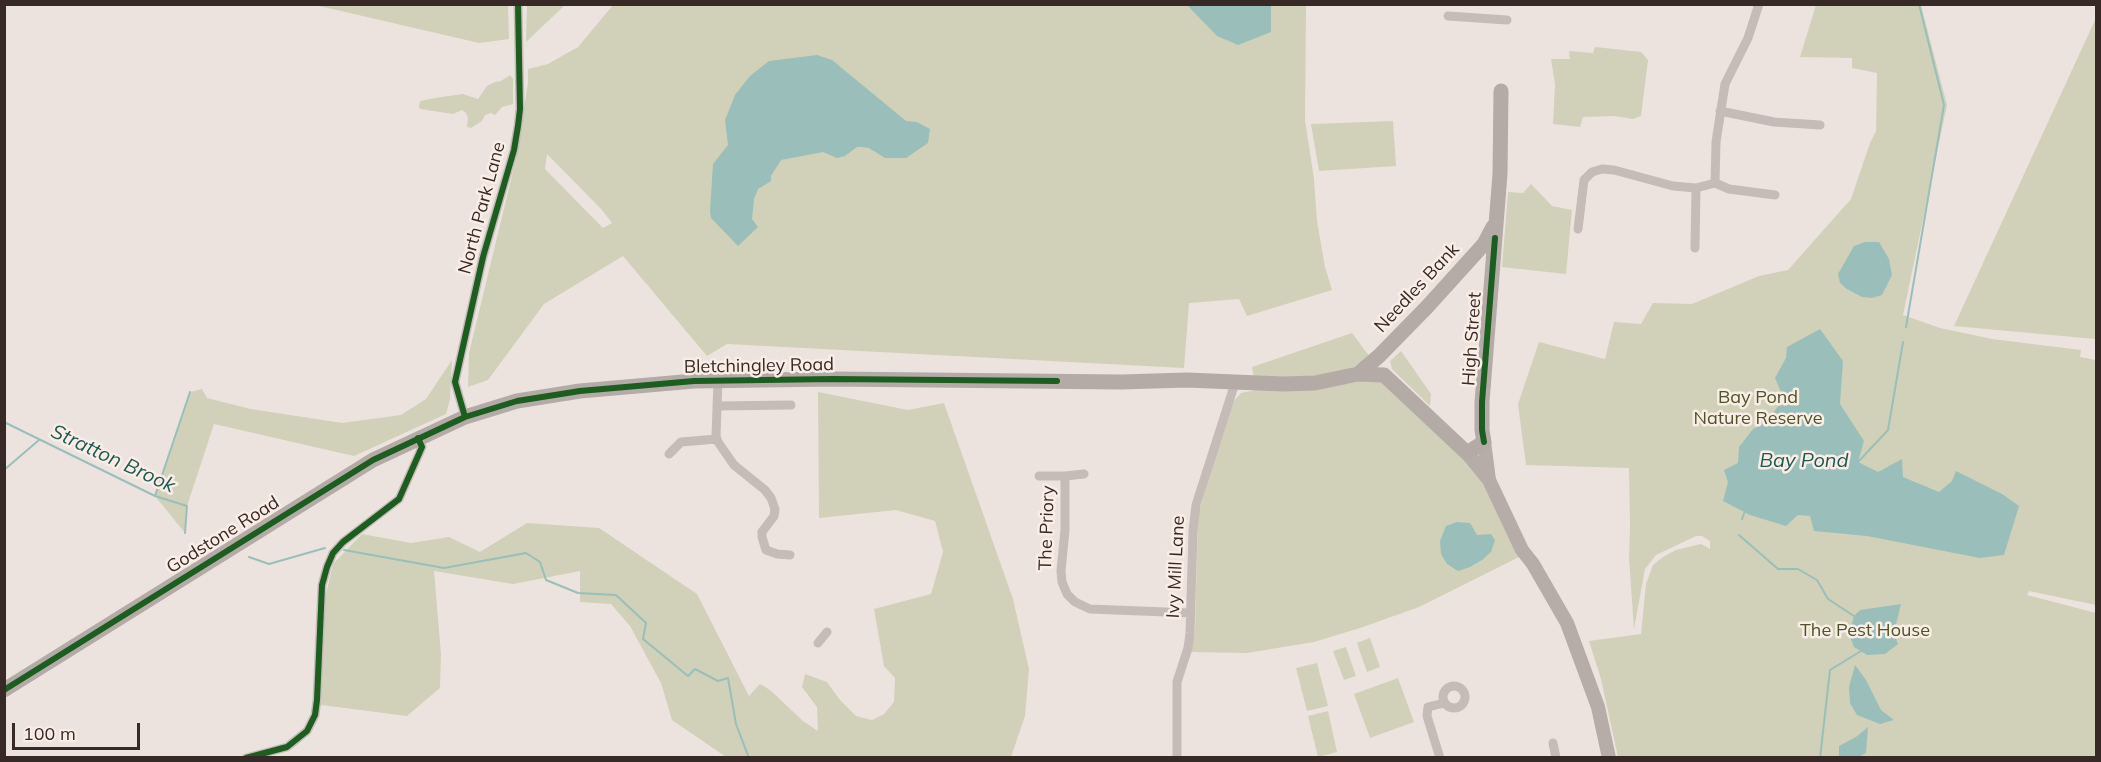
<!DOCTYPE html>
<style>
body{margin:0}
#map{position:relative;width:2101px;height:762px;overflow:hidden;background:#ece3df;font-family:Mulish,sans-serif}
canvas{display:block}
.frame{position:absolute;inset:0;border:6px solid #362926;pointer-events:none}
.scale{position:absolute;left:12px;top:723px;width:128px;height:27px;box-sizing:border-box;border:3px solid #362926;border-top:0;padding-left:8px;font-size:18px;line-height:21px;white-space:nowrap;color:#362926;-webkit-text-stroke:4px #faede5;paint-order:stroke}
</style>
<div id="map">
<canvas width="2101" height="762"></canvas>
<div class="frame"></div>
<div class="scale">100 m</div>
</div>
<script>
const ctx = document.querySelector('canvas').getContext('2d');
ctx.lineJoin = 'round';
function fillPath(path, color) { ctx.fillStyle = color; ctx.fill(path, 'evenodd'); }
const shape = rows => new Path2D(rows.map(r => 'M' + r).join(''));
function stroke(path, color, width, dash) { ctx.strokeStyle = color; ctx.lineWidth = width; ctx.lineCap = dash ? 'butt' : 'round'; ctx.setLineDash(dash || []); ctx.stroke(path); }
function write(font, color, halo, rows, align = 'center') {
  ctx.font = font + ' Mulish,sans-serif'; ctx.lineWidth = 5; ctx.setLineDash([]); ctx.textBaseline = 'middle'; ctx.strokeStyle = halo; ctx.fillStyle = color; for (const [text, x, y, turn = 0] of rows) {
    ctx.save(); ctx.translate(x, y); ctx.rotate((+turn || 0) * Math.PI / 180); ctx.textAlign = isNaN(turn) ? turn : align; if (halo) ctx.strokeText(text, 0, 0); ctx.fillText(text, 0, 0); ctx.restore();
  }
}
fillPath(shape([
 [315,5,508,5,509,39,479,43],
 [527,5,527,4,565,5,526,42],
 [613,5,1306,5,1305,120,1314,179,1317,221,1325,267,1332,290,1247,316,1239,299,1189,303,1184,368,727,344,707,356,623,256,544,304,488,380,468,387,469,353,516,159,528,83,528,69,548,64,578,47],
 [547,154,602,210,612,223,603,228,545,169],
 [1816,5,1921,5,1947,105,1903,315,1940,328,1992,339,2081,350,2080,357,2096,360,2096,605,2029,591,2027,595,2096,613,2096,757,1618,757,1601,679,1589,641,1641,634,1646,584,1653,565,1663,557,1676,550,1701,544,1710,549,1710,541,1702,536,1696,536,1656,555,1645,569,1634,629,1629,558,1630,526,1629,468,1526,465,1518,404,1539,342,1605,359,1614,322,1641,324,1653,303,1692,304,1759,276,1788,270,1851,199,1870,143,1876,131,1877,73,1852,68,1852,58,1800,57],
 [2096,18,2096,336,2095,339,1954,326],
 [1595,47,1641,52,1648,60,1641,116,1633,119,1614,116,1583,117,1580,127,1553,124,1555,84,1551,59,1570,59,1569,51,1593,53],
 [510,75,513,79,513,104,502,107,495,115,491,113,485,115,482,121,471,128,467,127,468,118,466,113,462,110,453,114,420,109,419,107,420,101,435,98,463,94,478,99,487,86,495,82,501,81],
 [1393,121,1396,166,1319,171,1311,124],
 [1531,184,1552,206,1572,210,1566,274,1502,267,1508,192,1523,193],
 [1352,333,1370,357,1354,367,1323,377,1254,378,1252,367],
 [1401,351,1431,394,1430,406,1392,369,1390,361],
 [452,360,450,399,446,414,354,456,214,424,187,506,185,533,155,496,190,392,202,389,207,398,251,409,342,423,401,415,426,399],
 [1376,378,1386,382,1476,468,1521,556,1419,607,1360,628,1314,642,1247,653,1189,652,1195,632,1198,515,1228,414,1234,401,1241,393,1256,390,1345,384],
 [818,392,908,410,944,403,1013,599,1029,669,1025,716,1011,757,726,757,672,720,661,683,630,626,611,604,580,602,580,571,513,584,434,571,441,654,440,688,407,716,321,705,325,599,333,564,362,534,411,543,449,537,480,552,527,523,599,528,697,594,749,696,760,684,770,690,803,721,818,731,817,707,802,687,805,674,827,682,840,700,856,716,872,720,884,714,894,702,895,678,884,666,874,609,931,594,943,552,935,521,896,510,819,518],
 [1370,638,1380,667,1367,672,1357,643],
 [1346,647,1356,676,1344,680,1333,651],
 [1317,663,1328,706,1307,711,1296,668],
 [1398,678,1414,722,1370,738,1354,694],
 [1328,711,1337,752,1318,757,1308,716]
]), '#d0d1b8');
fillPath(shape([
 [1187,5,1271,5,1271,32,1238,45,1217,36],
 [817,55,832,60,906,121,917,122,930,129,928,143,906,158,885,158,869,148,862,147,857,147,845,156,837,158,823,152,781,160,771,176,771,181,758,189,754,199,752,219,758,227,738,246,711,218,710,211,713,164,728,145,725,120,735,95,750,76,769,61],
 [1865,242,1879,242,1889,259,1892,275,1882,295,1872,298,1862,297,1847,289,1840,283,1838,274,1854,246],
 [1820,329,1843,361,1840,404,1864,441,1858,462,1878,472,1902,459,1903,477,1939,492,1952,481,1956,471,2002,494,2019,506,2004,555,1980,558,1867,536,1814,531,1810,516,1798,515,1786,526,1750,515,1723,501,1728,482,1724,470,1738,463,1739,447,1753,429,1765,423,1784,399,1775,378,1786,358,1787,347],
 [1457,522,1470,523,1477,535,1491,534,1495,540,1491,552,1482,560,1470,567,1458,571,1447,564,1441,554,1440,541,1446,526],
 [1901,604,1894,633,1898,644,1885,654,1867,655,1854,647,1849,634,1854,616,1860,610],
 [1855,665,1866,680,1881,710,1894,720,1880,724,1857,715,1850,703,1849,687],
 [1868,727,1866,753,1859,757,1839,757,1839,746,1856,737]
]), '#9abfba');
stroke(shape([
 [1906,327,1944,105,1919,4],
 [4,422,155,496,187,506,185,533],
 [1858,462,1888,430,1903,342],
 [4,470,39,440],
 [155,496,190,392],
 [1742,519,1745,511],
 [1739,535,1778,569,1798,569,1817,580,1828,599,1854,616,1855,619],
 [344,550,444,568,526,553,540,562,546,580,578,593,616,595,646,623,643,639,688,676,695,669,718,681,728,678,736,724,749,758],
 [249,557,269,564,325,548],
 [1820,758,1830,670,1861,651]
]), '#9abfba', 2);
stroke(shape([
 [1448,16,1507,20],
 [1720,111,1774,122,1820,125],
 [1715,183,1729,189,1775,195],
 [1578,229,1584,180,1592,172,1602,169,1614,170,1673,186,1696,188,1715,183,1716,142,1725,84,1748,38,1759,4],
 [1695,248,1696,188],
 [718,380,716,436,718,442,734,465,765,490,771,498,775,509,774,516,762,532,762,537,766,550,777,554,790,555],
 [717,406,791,405],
 [465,417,455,382,483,257,514,150,518,126,520,109,518,4],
 [669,454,681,442,717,439],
 [1084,474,1065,476,1065,530,1061,571,1062,582,1067,594,1075,602,1090,609,1191,613],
 [1039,476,1065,476],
 [818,643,827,632],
 '1443 697a11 11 0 1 1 22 0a11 11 0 1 1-22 0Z',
 [1553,743,1556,758],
 [246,758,287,747,307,731,315,715,317,700,322,585,327,567,333,553,343,542,399,499,422,447,418,438],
 [1177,758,1177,682,1188,648,1190,633,1193,531,1196,505,1235,383],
 [1440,758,1427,716,1428,707,1444,703]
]), '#c5bcb8', 9);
stroke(shape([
 [1484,442,1489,480],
 [1467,453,1489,480,1522,550,1533,564,1567,623,1598,707,1609,758]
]), '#b6aca8', 14);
stroke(shape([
 [1358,374,1379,356,1427,307,1484,244,1493,227],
 [4,690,373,460,465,417,517,401,580,391,694,381,833,379,1121,382,1187,380,1283,384,1315,383,1358,374,1384,375,1467,453,1484,442,1482,430,1482,402,1500,174,1501,91]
]), '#b4aba7', 15);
stroke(shape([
 [465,417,455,382,483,257,514,150,518,126,520,109,518,4],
 [1484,442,1482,430,1482,402,1495,238],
 [4,690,373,460,465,417,517,401,580,391,694,381,833,379,1057,381],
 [246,758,287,747,307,731,315,715,317,700,322,585,327,567,333,553,343,542,399,499,422,447,418,438]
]), '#1b5e20', 6);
write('18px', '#362926', '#faede5', [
 ["North Park Lane",482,208,-75],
 ["Needles Bank",1417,288,-47],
 ["High Street",1472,339,-86],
 ["Bletchingley Road",759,366,-1],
 ["The Priory",1047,528,-88],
 ["Godstone Road",223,535,-32],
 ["Ivy Mill Lane",1176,567,-87]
]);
write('18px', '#4c5529', '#faede5', [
 ["Bay Pond",1758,398],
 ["Nature Reserve",1758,419],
 ["The Pest House",1865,631]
]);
write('italic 20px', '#1b5953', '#faede5', [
 ["Stratton Brook",113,459,25],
 ["Bay Pond",1804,461]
]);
</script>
